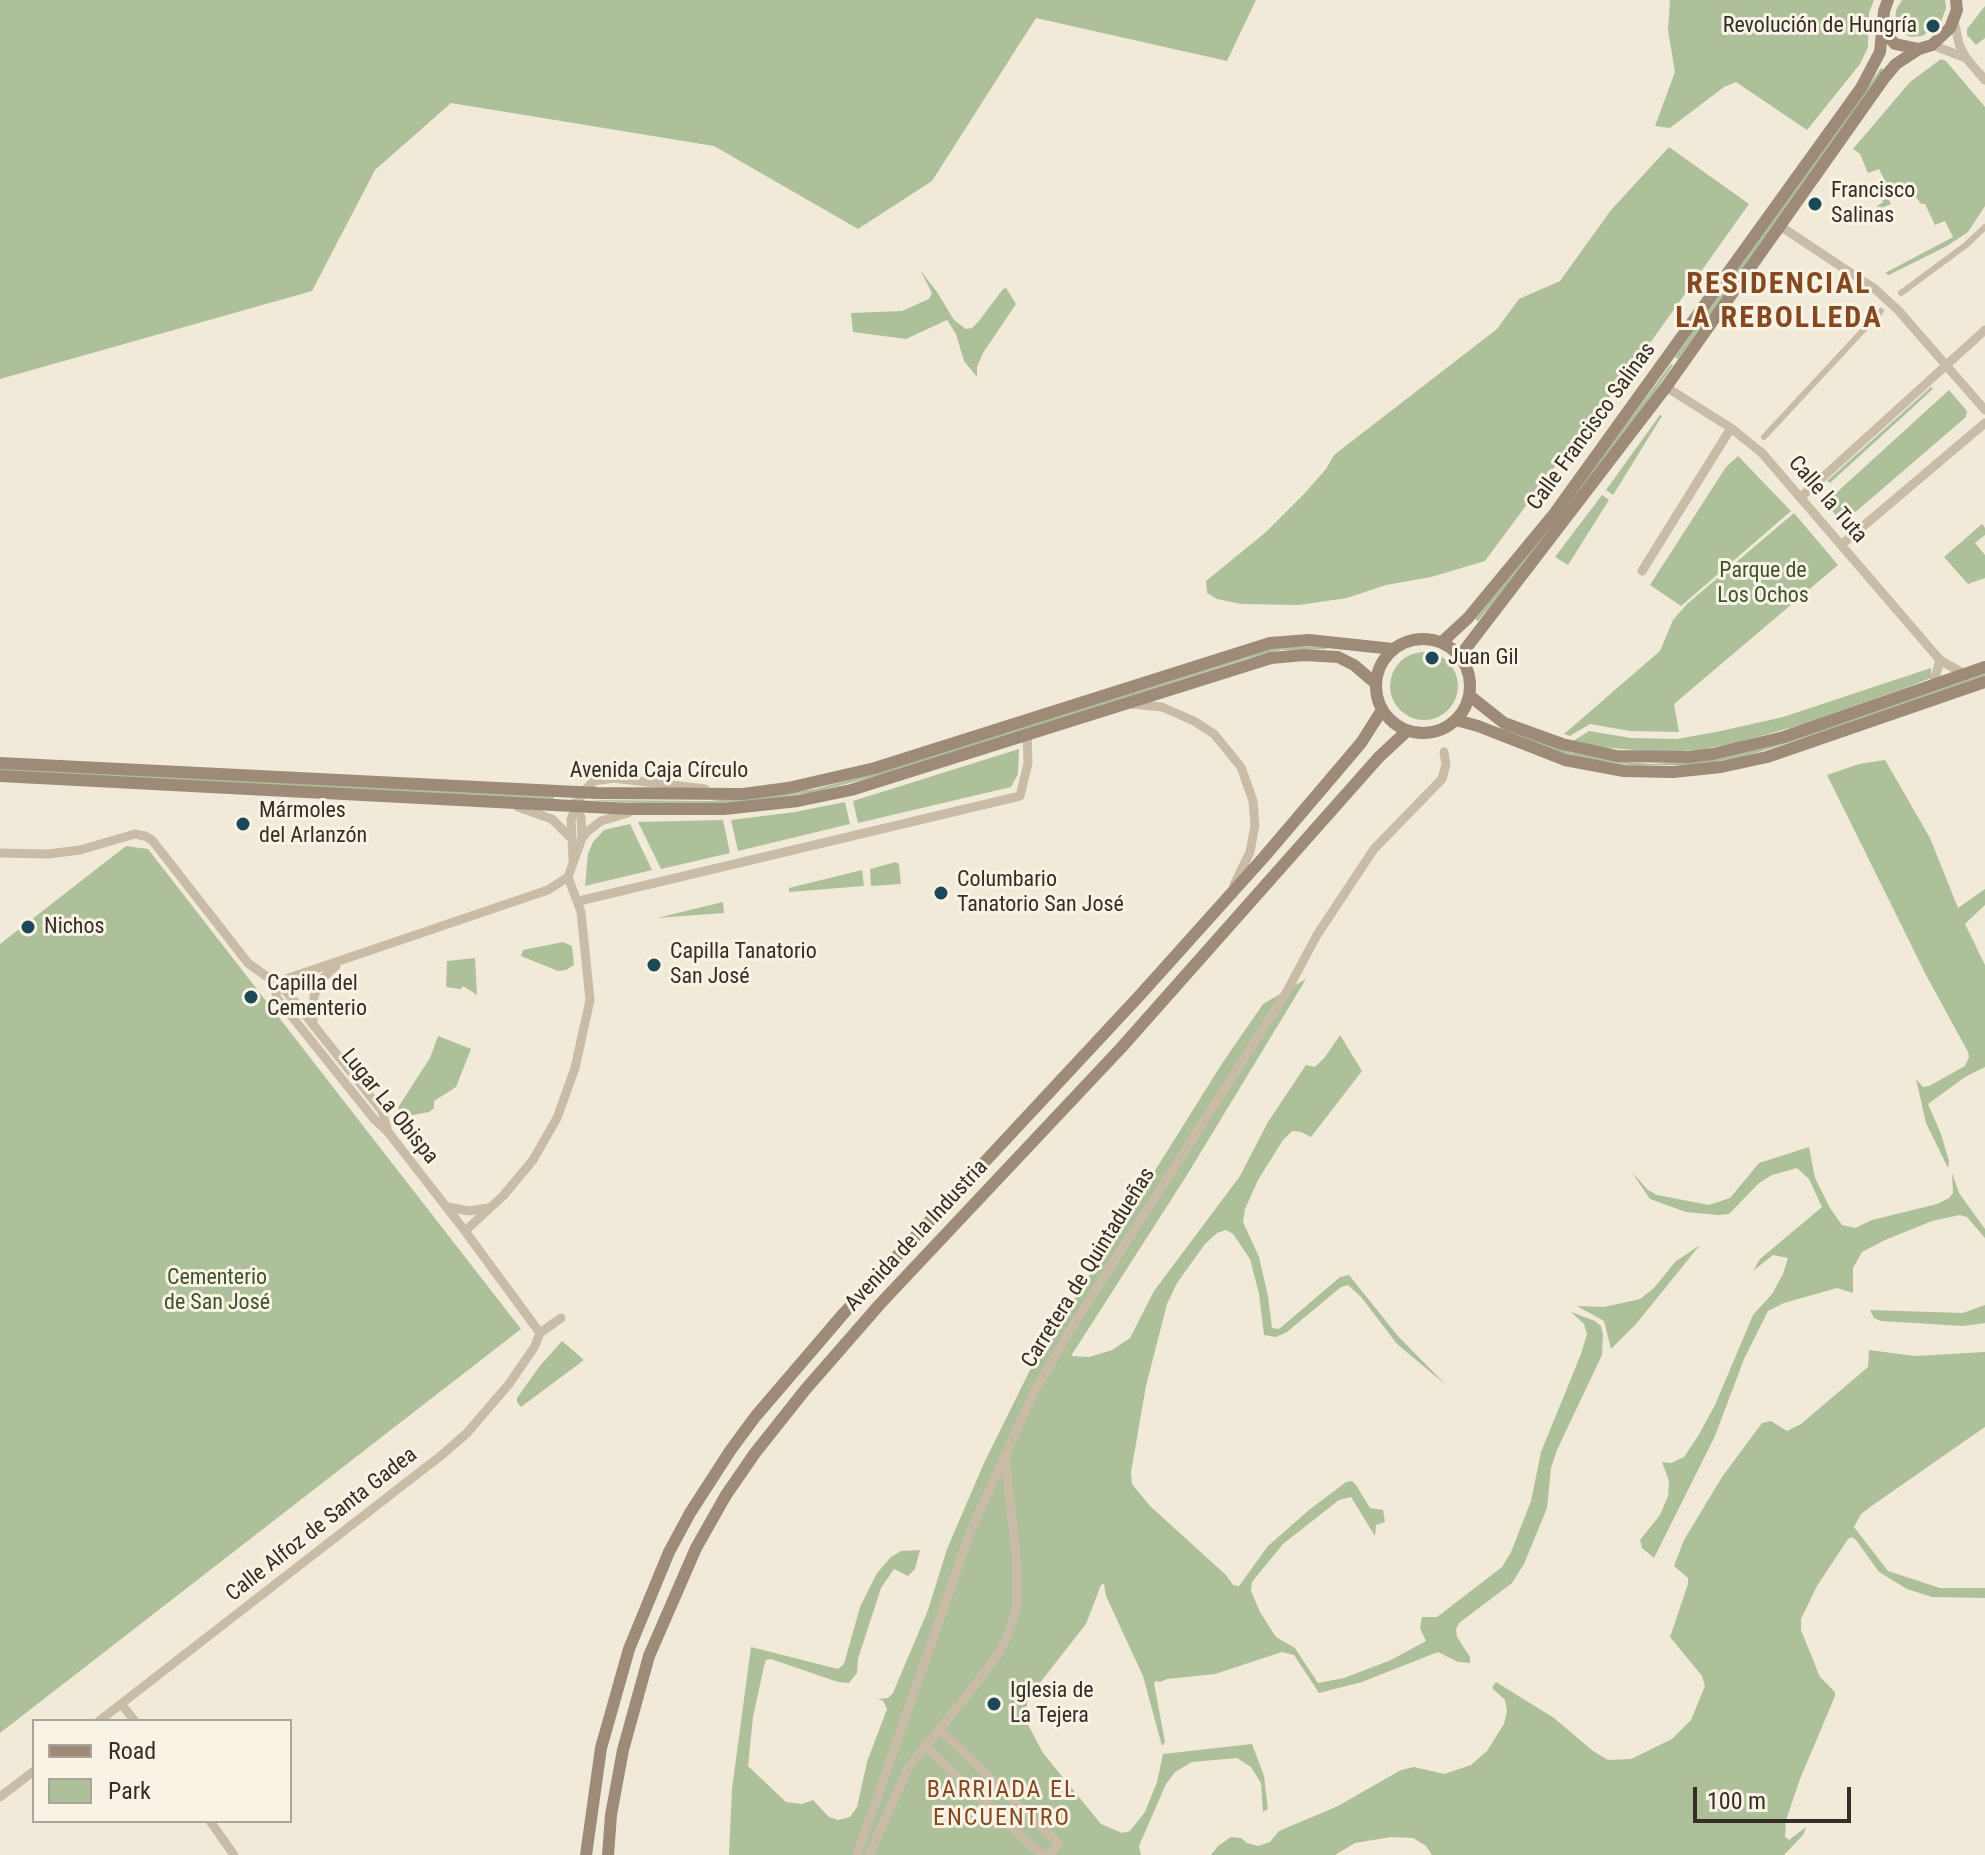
<!DOCTYPE html>
<meta charset="utf-8">
<style>
body{margin:0}
#map{position:relative;width:1985px;height:1855px;overflow:hidden;background:#f1ead9;font-family:"Roboto Condensed",sans-serif}
canvas{display:block}
.legend{position:absolute;left:32px;top:1719px;width:260px;height:104px;box-sizing:border-box;background:#f9f3e6;border:2px solid #aba49a;margin:0;padding:10px 14px;list-style:none;font-size:24px;color:#352e27}
.legend li{display:flex;align-items:center;gap:16px;height:40px}
.legend b{width:40px;border:2px solid #aba49a}
.scale{position:absolute;left:1693px;top:1787px;width:158px;height:36px;box-sizing:border-box;border:4px solid #352e27;border-top:0;padding-left:10px;font-size:24px;line-height:28px;white-space:nowrap;color:#352e27;-webkit-text-stroke:6px #f9f3e6;paint-order:stroke}
</style>
<div id="map">
<canvas width="1985" height="1855"></canvas>
<ul class="legend">
<li><b style="height:10px;background:#9d8b77"></b>Road</li>
<li><b style="height:22px;background:#adc09a"></b>Park</li>
</ul>
<div class="scale">100 m</div>
</div>
<script>
const ctx = document.querySelector('canvas').getContext('2d');
ctx.lineJoin = 'round';
function fillPath(path, color) { ctx.fillStyle = color; ctx.fill(path, 'evenodd'); }
const shape = rows => new Path2D(rows.map(r => 'M' + r).join(''));
function stroke(path, color, width, dash) { ctx.strokeStyle = color; ctx.lineWidth = width; ctx.lineCap = dash ? 'butt' : 'round'; ctx.setLineDash(dash || []); ctx.stroke(path); }
function write(font, color, halo, rows, align = 'center') {
  ctx.font = font + ' "Roboto Condensed",sans-serif'; ctx.lineWidth = 6; ctx.setLineDash([]); ctx.textBaseline = 'middle'; ctx.strokeStyle = halo; ctx.fillStyle = color; for (const [text, x, y, turn = 0] of rows) {
    ctx.save(); ctx.translate(x, y); ctx.rotate((+turn || 0) * Math.PI / 180); ctx.textAlign = isNaN(turn) ? turn : align; if (halo) ctx.strokeText(text, 0, 0); ctx.fillText(text, 0, 0); ctx.restore();
  }
}
fillPath(shape([
 [0,0,1256,0,1227,61,1036,18,932,181,858,229,714,146,451,103,375,170,312,291,0,379],
 [1670,0,1874,0,1869,13,1868,47,1860,64,1807,130,1736,82,1724,87,1670,128,1655,126,1675,72,1668,30],
 [1902,0,1945,0,1946,8,1941,22,1932,30,1922,36,1911,37,1898,31,1895,24,1896,10],
 [1985,6,1985,38,1976,45,1967,35,1967,29],
 [1941,59,1946,61,1985,107,1985,206,1968,232,1947,246,1889,275,1885,273,1953,237,1945,221,1935,225,1925,204,1921,204,1916,197,1909,199,1907,196,1899,200,1897,196,1889,200,1891,204,1879,209,1877,206,1883,202,1878,190,1865,196,1862,192,1875,185,1878,189,1887,185,1879,169,1868,173,1860,154,1853,149,1910,82],
 [1881,68,1884,70,1678,359,1675,357],
 [1669,147,1749,204,1628,374,1568,449,1485,561,1431,577,1386,585,1347,598,1299,605,1241,604,1217,599,1207,593,1206,581,1266,532,1304,494,1326,469,1334,455,1497,329,1519,299,1560,281,1611,210],
 [920,270,937,292,954,320,966,329,972,328,979,321,1003,289,1006,288,1016,304,983,353,977,367,977,377,964,361,956,334,947,320,906,339,853,332,851,313,902,311,929,299,932,293],
 [1671,364,1673,365,1642,410,1515,576,1478,621,1475,619,1547,530],
 [1931,387,1933,389,1830,483,1827,481],
 [1949,390,1967,411,1966,417,1845,521,1841,521,1825,503],
 [1660,415,1662,416,1613,495,1606,490],
 [1738,456,1791,511,1681,606,1650,585,1726,467],
 [1602,495,1609,500,1568,565,1555,557],
 [1794,513,1838,565,1674,704,1679,732,1630,731,1590,724,1570,736,1564,734,1660,651,1673,620,1687,604],
 [1982,524,1985,528,1985,535,1975,543,1985,555,1985,578,1968,584,1944,557],
 [1285,646,1327,647,1327,649,1280,650,1249,658,906,768,815,792,727,804,669,805,587,800,711,801,815,789,888,770,1263,650],
 '1390 686a34 34 0 1 1 68 0a34 34 0 1 1-68 0Z',
 [1931,668,1931,678,1908,687,1804,724,1736,743,1699,750,1661,752,1599,747,1573,741,1589,731,1631,738,1677,739,1721,731,1783,717],
 [1985,672,1985,676,1813,735,1743,757,1696,765,1629,765,1583,758,1554,751,1503,730,1504,727,1570,752,1616,761,1651,764,1711,760,1792,739],
 [1019,749,1018,774,1011,787,858,823,853,801],
 [1885,760,1930,838,1958,908,1985,889,1985,905,1965,924,1985,965,1985,1067,1965,1077,1928,1104,1941,1134,1949,1161,1948,1168,1926,1123,1916,1079,1923,1087,1929,1086,1965,1066,1969,1057,1968,1052,1926,975,1827,775,1859,764],
 [0,767,554,796,554,800,0,771],
 [845,802,850,824,738,851,731,820,795,812],
 [723,820,730,853,661,869,638,822],
 [630,824,652,870,585,886,588,854,593,842,604,830],
 [126,846,148,849,521,1329,0,1733,0,944],
 [896,862,899,864,901,884,871,886,870,869],
 [862,870,864,886,789,892,789,888],
 [723,902,724,913,657,918],
 [563,942,572,946,574,965,566,970,558,971,521,956,523,950],
 [475,958,477,995,463,986,461,989,446,987,447,961],
 [1306,979,1187,1175,1071,1356,1089,1357,1112,1350,1130,1338,1154,1291,1240,1176,1268,1122,1306,1065,1315,1067,1325,1057,1340,1035,1362,1071,1311,1137,1301,1132,1292,1131,1283,1140,1258,1180,1245,1209,1243,1222,1259,1257,1268,1296,1272,1328,1279,1329,1340,1277,1349,1275,1398,1336,1446,1385,1397,1344,1361,1297,1348,1285,1341,1287,1287,1332,1276,1337,1264,1335,1259,1294,1250,1259,1233,1234,1226,1230,1217,1233,1205,1244,1177,1283,1167,1304,1146,1386,1131,1472,1132,1484,1150,1506,1226,1575,1233,1585,1239,1586,1268,1546,1309,1510,1346,1482,1352,1481,1356,1485,1370,1508,1383,1510,1385,1522,1376,1525,1375,1536,1351,1497,1339,1500,1283,1544,1252,1582,1251,1591,1260,1612,1276,1637,1295,1648,1318,1683,1344,1678,1391,1660,1426,1641,1420,1628,1422,1617,1437,1617,1502,1567,1511,1552,1531,1501,1541,1452,1581,1354,1587,1334,1584,1324,1571,1312,1595,1321,1601,1326,1603,1334,1602,1355,1557,1450,1551,1468,1547,1508,1524,1564,1512,1583,1459,1623,1456,1629,1457,1637,1470,1657,1470,1663,1458,1662,1438,1652,1362,1682,1319,1693,1294,1655,1282,1652,1215,1674,1167,1679,1160,1682,1156,1681,1154,1683,1165,1742,1162,1746,1143,1676,1106,1596,1104,1584,1101,1585,1086,1624,1028,1698,1025,1719,1043,1753,1101,1824,1122,1833,1130,1831,1145,1812,1157,1782,1163,1754,1252,1744,1264,1776,1268,1809,1263,1812,1261,1783,1251,1767,1237,1758,1192,1762,1175,1772,1166,1784,1139,1846,1141,1855,729,1855,732,1789,751,1647,838,1669,844,1664,860,1607,877,1573,891,1557,901,1551,920,1550,915,1569,908,1576,894,1569,881,1588,858,1659,857,1673,849,1683,838,1682,771,1659,766,1660,764,1666,753,1717,748,1766,786,1802,802,1804,813,1800,829,1817,838,1820,850,1817,857,1807,867,1762,887,1709,883,1701,878,1699,888,1698,893,1693,928,1610,947,1549,984,1463,1030,1370,1223,1062,1263,1004],
 [438,1036,471,1049,456,1087,434,1101,434,1108,429,1112,397,1118,399,1106,430,1058],
 [1809,1147,1815,1178,1830,1208,1842,1225,1855,1228,1872,1220,1937,1204,1949,1198,1953,1193,1952,1173,1959,1193,1985,1229,1985,1238,1967,1217,1960,1215,1932,1221,1885,1240,1862,1252,1853,1268,1853,1293,1837,1288,1784,1303,1768,1311,1744,1359,1715,1436,1654,1558,1642,1548,1640,1540,1660,1515,1668,1496,1669,1481,1662,1462,1671,1463,1684,1457,1698,1436,1715,1405,1753,1315,1772,1294,1783,1274,1788,1258,1773,1255,1753,1271,1760,1259,1822,1207,1809,1179,1797,1168,1772,1175,1759,1183,1729,1214,1718,1215,1686,1212,1650,1199,1631,1171,1648,1190,1657,1195,1709,1205,1730,1198,1759,1163],
 [1700,1245,1636,1324,1611,1349,1604,1321,1577,1306,1604,1307,1640,1299,1654,1288,1675,1262],
 [1985,1305,1985,1323,1963,1326,1881,1321,1874,1318,1870,1310,1963,1313],
 [562,1341,584,1360,521,1407,517,1402,517,1398,539,1367],
 [1869,1350,1915,1356,1985,1352,1985,1427,1873,1505,1861,1514,1854,1527,1888,1571,1940,1588,1985,1588,1985,1598,1932,1597,1907,1589,1879,1572,1856,1540,1852,1537,1848,1539,1817,1586,1801,1619,1801,1630,1820,1677,1835,1692,1835,1696,1800,1779,1786,1820,1785,1837,1789,1840,1806,1827,1803,1835,1784,1855,1432,1855,1426,1846,1413,1838,1391,1837,1355,1843,1335,1855,1211,1855,1218,1846,1231,1837,1241,1838,1247,1843,1258,1846,1270,1842,1279,1831,1338,1806,1401,1770,1414,1767,1444,1774,1471,1765,1487,1751,1504,1724,1507,1711,1505,1700,1492,1688,1496,1682,1554,1718,1593,1751,1608,1760,1631,1759,1672,1739,1691,1720,1705,1686,1702,1676,1670,1637,1688,1584,1688,1578,1674,1566,1684,1540,1722,1477,1762,1423,1771,1421,1787,1431,1801,1424,1868,1367]
]), '#adc09a');
stroke(shape([
 [1901,293,1966,245,1985,227],
 [1764,437,1881,311]
]), '#c9bca6', 6);
stroke(shape([
 [1954,21,1959,44,1966,58,1985,80],
 [1932,45,1966,58],
 [1780,226,1875,289,1898,310,1985,410],
 [1666,387,1731,428,1762,453,1940,660,1964,674],
 [1801,497,1985,330],
 [1841,545,1985,423],
 [1642,571,1731,428],
 [1933,685,1940,660],
 [1131,704,1162,707,1194,721,1214,734,1241,767,1253,801,1255,825,1250,852,1234,885],
 [574,803,581,817,582,838],
 [518,807,552,819,569,836],
 [0,853,48,854,80,850,135,834,145,836,152,840,248,963,284,989,299,1007,382,1111,388,1132],
 [573,859,571,819,583,792,594,781,613,778,705,789],
 [579,901,1020,796,1028,763,1027,734],
 [274,983,548,890,568,877,582,838,588,831,601,821,628,813],
 [274,983,277,998,374,1119,388,1132,465,1231,540,1333],
 [313,1023,314,996,323,978,336,966],
 [448,1207,469,1211,488,1208],
 [465,1231,503,1196,533,1160,557,1118,575,1068,590,1000,581,912,568,877],
 [540,1333,561,1318],
 [121,1704,135,1721],
 [99,1721,443,1454,467,1433,509,1384,535,1346,540,1333],
 [939,1729,1059,1844,1049,1855],
 [925,1746,1042,1855],
 [0,1797,34,1771],
 [210,1821,234,1855],
 [857,1855,971,1530,1033,1394,1072,1327,1286,993,1317,935,1374,849,1442,779,1446,764,1444,752],
 [869,1855,908,1768,968,1694,998,1654,1009,1633,1017,1606,1017,1566,1005,1453]
]), '#c9bca6', 9);
stroke(shape([
 [1883,26,1886,34,1895,44,1919,49,1932,45,1950,28,1957,10,1956,0],
 '1376 686a47 47 0 1 1 94 0a47 47 0 1 1-94 0Z',
 [1442,642,1468,618,1554,514,1861,88,1880,52,1884,11,1888,0],
 [1460,656,1666,387,1885,77,1896,64,1919,49],
 [1470,696,1504,723,1562,744,1617,756,1689,757,1713,754,1784,737,1985,667],
 [1456,720,1478,726,1565,760,1624,771,1673,772,1721,767,1767,757,1985,682],
 [0,763,597,793,743,794,788,788,875,768,1270,643,1309,640,1393,649],
 [0,776,630,809,724,809,798,801,851,790,1271,658,1304,655,1338,657,1354,665,1375,683],
 [586,1855,601,1748,629,1649,669,1552,690,1513,730,1451,755,1417,844,1313,1141,994,1264,857,1361,743,1382,710],
 [608,1855,611,1815,623,1750,649,1656,696,1548,726,1495,755,1453,805,1390,880,1304,1121,1048,1379,757,1407,731]
]), '#9d8b77', 12);
for (const [x, y, r, color] of [
 [1933,26,8,"#1c4957"],
 [1815,204,8,"#1c4957"],
 [1432,658,8,"#1c4957"],
 [243,824,8,"#1c4957"],
 [941,893,8,"#1c4957"],
 [28,927,8,"#1c4957"],
 [654,965,8,"#1c4957"],
 [251,997,8,"#1c4957"],
 [994,1704,8,"#1c4957"]
]) { const dot = new Path2D(); dot.arc(x, y, r, 0, 2 * Math.PI); ctx.fillStyle = color; ctx.fill(dot); stroke(dot, '#f9f3e6', 3); }
write('22px', '#352e27', '#f9f3e6', [
 ["Revolución de Hungría",1917,26,"right"],
 ["Francisco",1831,191],
 ["Salinas",1831,216],
 ["Juan Gil",1448,658],
 ["Mármoles",259,811],
 ["del Arlanzón",259,836],
 ["Columbario",957,880],
 ["Tanatorio San José",957,905],
 ["Nichos",44,927],
 ["Capilla Tanatorio",670,952],
 ["San José",670,977],
 ["Capilla del",267,984],
 ["Cementerio",267,1009],
 ["Iglesia de",1010,1691],
 ["La Tejera",1010,1716]
], 'left');
write('22px', '#352e27', '#f9f3e6', [
 ["Calle Francisco Salinas",1592,427,-54],
 ["Calle la Tuta",1827,500,49],
 ["Avenida Caja Círculo",659,771],
 ["Lugar La Obispa",389,1107,51],
 ["Avenida de la Industria",917,1236,-47],
 ["Carretera de Quintadueñas",1089,1268,-58],
 ["Calle Alfoz de Santa Gadea",322,1525,-38]
]);
write('22px', '#3d532a', '#f9f3e6', [
 ["Parque de",1763,571],
 ["Los Ochos",1763,596],
 ["Cementerio",217,1278],
 ["de San José",217,1303]
]);
ctx.letterSpacing = '2px';
write('24px', '#844920', '#f9f3e6', [
 ["BARRIADA EL",1002,1791],
 ["ENCUENTRO",1002,1819]
]);
ctx.letterSpacing = '0px';
ctx.letterSpacing = '2px';
write('bold 30px', '#844920', '#f9f3e6', [
 ["RESIDENCIAL",1779,285],
 ["LA REBOLLEDA",1779,319]
]);
ctx.letterSpacing = '0px';
</script>
